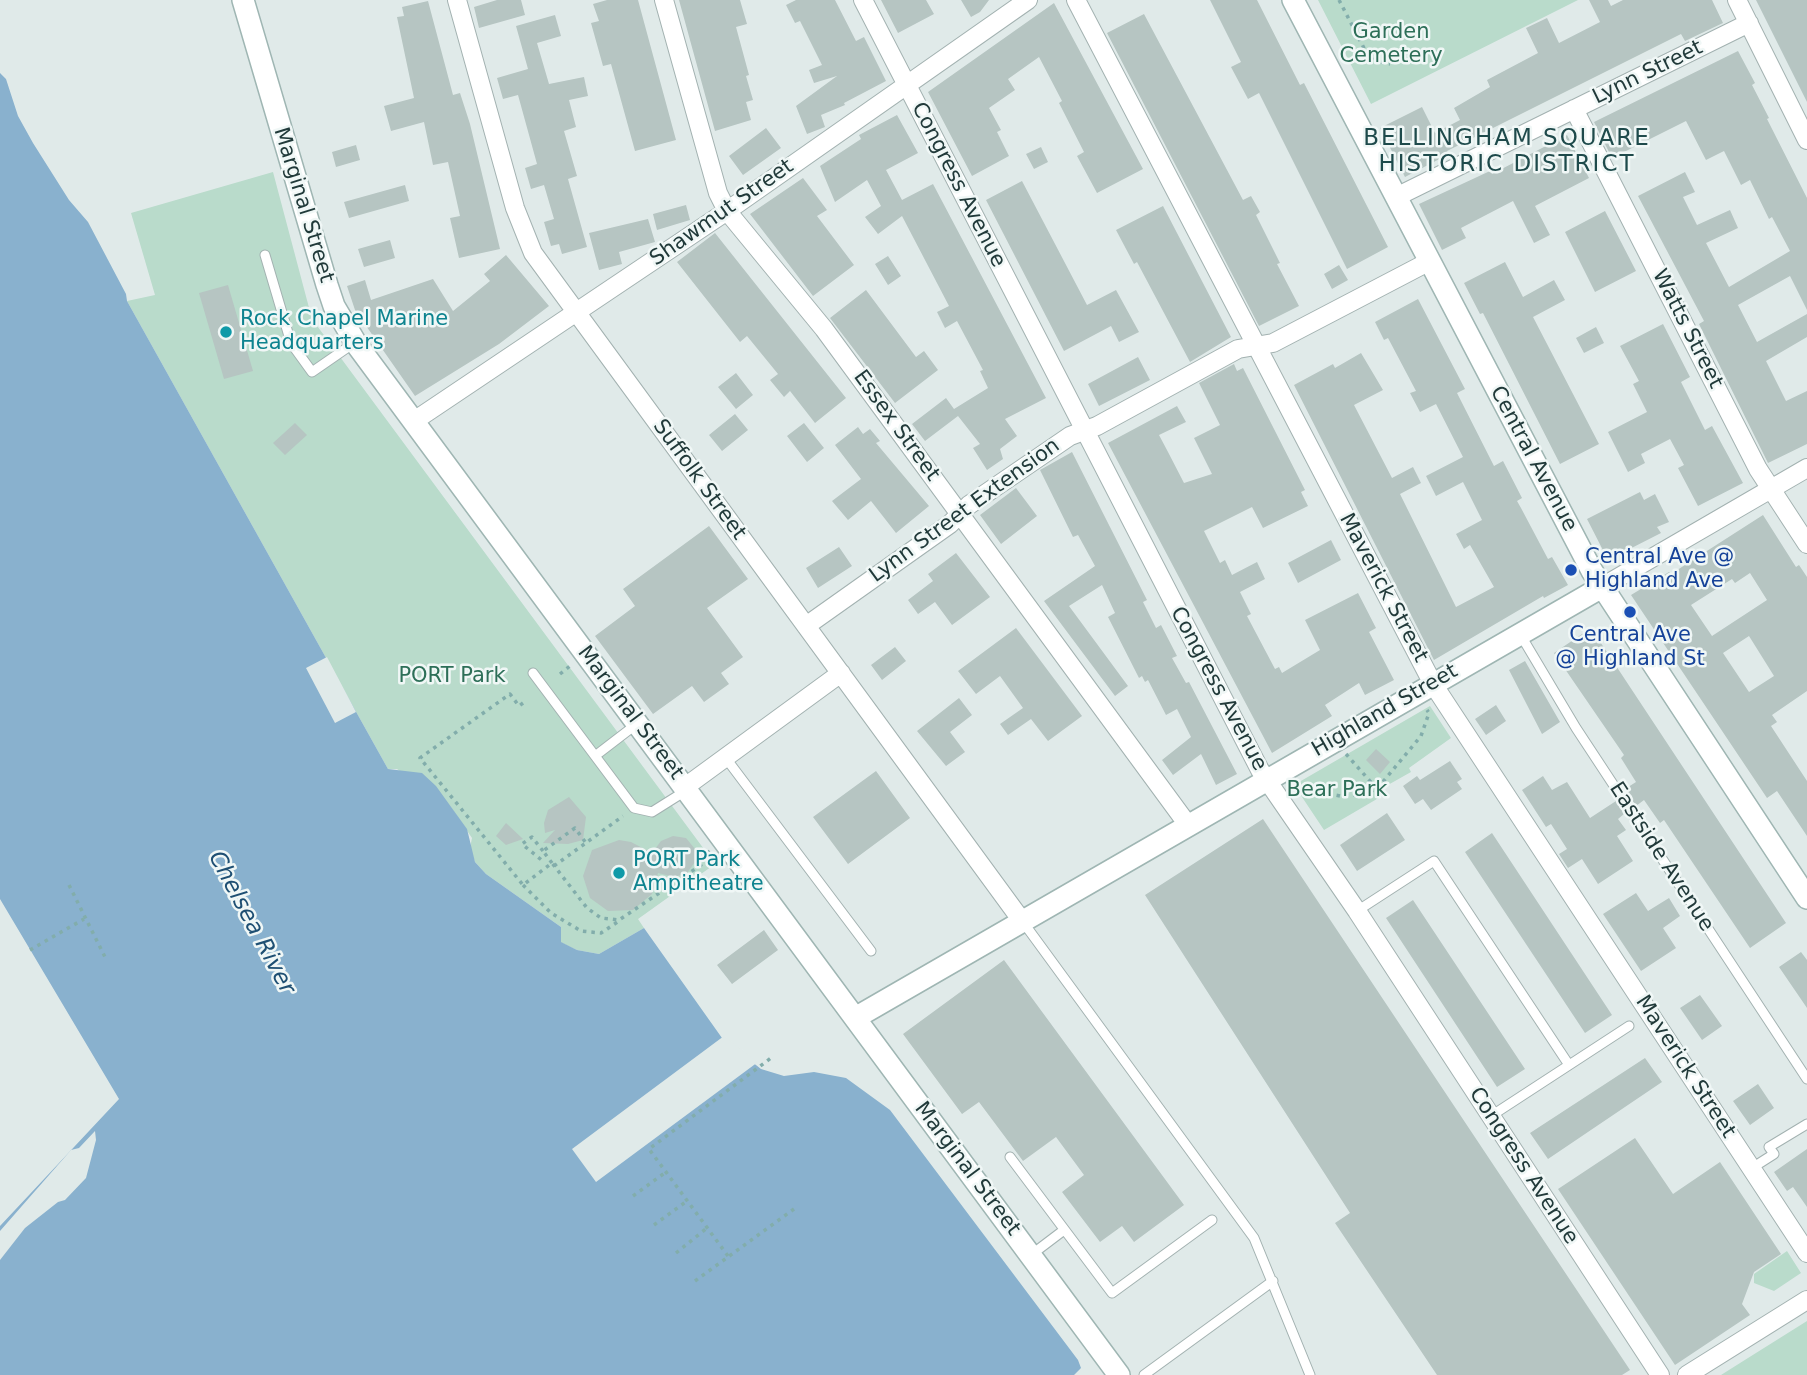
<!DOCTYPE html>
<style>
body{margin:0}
canvas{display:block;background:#e0eae9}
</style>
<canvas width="1807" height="1375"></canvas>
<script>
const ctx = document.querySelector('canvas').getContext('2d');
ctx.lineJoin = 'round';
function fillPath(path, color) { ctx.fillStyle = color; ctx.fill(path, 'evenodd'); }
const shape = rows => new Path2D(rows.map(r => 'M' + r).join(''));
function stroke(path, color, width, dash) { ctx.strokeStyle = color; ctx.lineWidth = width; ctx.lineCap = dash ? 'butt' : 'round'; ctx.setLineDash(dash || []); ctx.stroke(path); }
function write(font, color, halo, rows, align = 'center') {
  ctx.font = font + ' "DejaVu Sans",sans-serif'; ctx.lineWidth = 5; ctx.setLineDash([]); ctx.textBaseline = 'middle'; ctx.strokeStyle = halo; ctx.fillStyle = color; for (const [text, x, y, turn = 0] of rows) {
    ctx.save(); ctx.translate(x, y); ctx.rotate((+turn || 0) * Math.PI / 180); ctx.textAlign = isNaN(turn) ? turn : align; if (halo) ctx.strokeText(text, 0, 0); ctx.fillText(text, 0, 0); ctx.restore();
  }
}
fillPath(shape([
 [1318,0,1578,0,1371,104],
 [273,172,312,319,715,864,638,919,644,928,599,954,577,950,560,942,561,927,486,874,475,862,470,848,472,838,450,806,397,769,388,769,127,301,155,295,131,213],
 [1430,706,1451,738,1409,768,1411,772,1379,790,1382,796,1324,830,1294,785],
 [1787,1251,1801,1273,1774,1291,1754,1283,1754,1274],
 [1807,1321,1807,1375,1721,1375,1748,1358]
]), '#b9dbcb');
fillPath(shape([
 [0,73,6,79,18,116,33,143,69,200,88,222,126,294,127,301,388,769,422,773,436,786,467,829,475,862,486,874,561,927,561,942,577,950,599,954,644,928,722,1038,761,1069,784,1076,814,1072,846,1078,890,1110,1078,1360,1081,1368,1074,1375,0,1375,0,1226,119,1099,0,899]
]), '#89b1ce');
fillPath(shape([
 [327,657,356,712,335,723,306,668],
 [724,1036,758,1062,596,1182,572,1149],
 [95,1131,96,1140,86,1178,65,1200,58,1202,25,1228,0,1260,0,1231,71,1150,79,1148]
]), '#e0eae9');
fillPath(shape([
 [497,0,521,0,525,15,479,28,474,7],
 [607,0,638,0,676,140,635,151,611,64,603,66,591,23,599,21,593,4],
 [679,0,740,0,747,24,736,27,749,75,746,76,753,100,746,102,751,120,715,131],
 [796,0,835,0,856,41,864,37,886,81,844,103,845,105,821,115,825,127,807,134,796,106,837,76,814,83,809,70,822,65,800,21,795,23,786,5],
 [881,0,926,0,934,14,898,33],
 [961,0,989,0,980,12,971,17],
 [1210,0,1257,0,1300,85,1304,83,1388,247,1347,269,1259,93,1248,99,1231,67,1241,62],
 [1589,0,1608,0,1611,6,1623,0,1712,0,1723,23,1685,41,1681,34,1447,151,1449,154,1405,177,1380,128,1422,107,1435,133,1460,120,1454,108,1490,87,1487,80,1538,53,1526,28,1547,18,1559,43,1600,22],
 [1756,0,1807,0,1807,102],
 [428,1,453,95,460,93,470,124,500,249,459,258,450,218,460,216,448,162,433,165,424,122,391,131,384,106,414,98,397,17,404,16,402,7],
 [1054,3,1143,169,1097,193,1077,156,1084,152,1059,103,1062,101,1039,57,1008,79,1015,90,989,108,1001,130,997,132,1009,156,972,176,928,92],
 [1144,14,1243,200,1251,196,1260,212,1256,215,1280,263,1277,264,1299,306,1259,326,1107,33],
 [555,15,561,36,537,43,549,84,584,77,588,96,569,100,576,127,564,131,577,176,568,179,587,247,562,254,559,244,551,246,544,222,554,219,544,185,531,189,525,168,537,164,518,95,503,99,497,78,528,69,516,26],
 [1738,51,1755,83,1752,85,1769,118,1767,119,1807,198,1807,310,1790,276,1738,305,1757,342,1807,314,1807,337,1766,361,1786,401,1807,391,1807,444,1768,463,1699,324,1704,321,1638,196,1685,172,1695,192,1683,197,1697,225,1730,210,1738,228,1706,243,1729,287,1790,251,1772,217,1769,219,1750,180,1741,185,1724,151,1706,160,1686,121,1612,158,1594,122],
 [897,115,918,153,886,170,902,200,933,184,1046,398,1005,419,1017,436,1000,449,1003,459,987,470,973,448,980,444,958,416,925,441,912,424,946,398,954,409,988,388,980,371,983,370,957,321,945,328,937,312,949,306,902,216,878,234,865,217,881,206,867,180,835,202,820,166,861,139,859,135],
 [766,128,781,148,743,175,729,156],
 [1567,135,1589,178,1535,206,1550,235,1534,243,1513,201,1461,228,1466,238,1442,250,1419,204,1490,171,1492,174],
 [356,145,360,160,336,167,332,152],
 [1041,147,1048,162,1034,169,1026,154],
 [803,178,827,210,817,216,854,265,813,296,750,214],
 [1022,181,1087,305,1116,290,1139,332,1119,342,1111,326,1064,351,986,200],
 [405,185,409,201,349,218,344,202],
 [686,205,690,220,657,230,653,214],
 [1163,206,1231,337,1190,362,1137,262,1134,264,1116,230],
 [1605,211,1636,271,1595,292,1565,232],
 [648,219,655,242,619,252,622,264,599,270,589,233],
 [715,233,846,398,815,423,790,391,784,397,770,380,778,374,747,336,740,342,677,262],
 [390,240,395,258,364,267,358,249],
 [506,255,549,306,499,344,415,396,355,310,347,286,365,280,371,300,433,279,453,311,490,281,484,274],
 [888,256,901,276,888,285,875,264],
 [1505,262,1523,297,1554,280,1565,300,1533,317,1599,444,1560,464,1483,313,1480,314,1464,283],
 [1339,265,1348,280,1332,289,1324,274],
 [228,285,253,371,224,379,199,293],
 [866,290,916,357,924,351,938,370,895,403,830,318],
 [1418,299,1465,389,1457,393,1494,466,1503,461,1522,498,1517,501,1521,508,1548,559,1552,557,1568,585,1544,598,1543,596,1434,660,1294,385,1333,364,1335,368,1361,353,1383,390,1354,405,1392,478,1413,467,1421,483,1400,494,1456,607,1494,587,1470,545,1464,549,1456,534,1482,520,1463,482,1436,496,1426,476,1463,457,1436,404,1420,412,1410,393,1416,391,1388,338,1384,340,1375,322],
 [1663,324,1690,377,1681,382,1705,430,1712,426,1743,483,1698,506,1678,468,1684,465,1670,439,1641,454,1645,463,1628,472,1608,432,1647,412,1633,384,1639,381,1620,346],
 [1596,327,1604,343,1584,353,1576,338],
 [1138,357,1150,380,1099,406,1088,384],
 [1234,364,1237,371,1243,368,1305,490,1301,492,1308,506,1263,528,1252,507,1204,531,1220,563,1225,560,1232,575,1257,562,1265,579,1240,592,1251,614,1247,616,1275,669,1279,667,1282,673,1320,650,1305,620,1358,593,1376,628,1369,632,1394,680,1365,695,1359,683,1325,705,1332,716,1272,753,1108,443,1177,406,1186,422,1159,435,1168,452,1184,483,1212,474,1194,438,1220,425,1199,383],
 [736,373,753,395,736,409,718,387],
 [735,414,748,430,722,451,709,435],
 [295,423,307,435,285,455,273,443],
 [804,423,824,448,807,462,787,436],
 [858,427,863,434,870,429,880,441,876,443,929,506,896,533,871,501,848,520,832,501,861,479,835,445],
 [1072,452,1147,600,1143,602,1156,628,1161,625,1177,656,1172,658,1186,683,1189,682,1237,774,1216,785,1201,754,1173,775,1162,760,1191,737,1177,709,1166,715,1148,680,1145,682,1142,676,1139,678,1108,617,1115,613,1102,585,1069,606,1128,686,1115,696,1044,601,1095,566,1078,535,1073,537,1040,470],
 [1016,488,1037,516,1001,544,980,515],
 [1640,492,1644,500,1655,494,1669,522,1657,527,1661,533,1608,560,1587,519],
 [1763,515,1796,567,1799,565,1807,577,1807,691,1772,715,1777,722,1771,726,1807,781,1807,836,1777,791,1767,798,1631,595,1669,572,1671,574],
 [1750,573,1767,600,1712,636,1691,605,1732,579,1735,583],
 [1749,636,1774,676,1749,692,1723,653],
 [709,526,748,579,707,608,743,657,721,673,729,684,704,702,692,686,653,714,595,636,635,606,623,589],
 [1331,540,1341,560,1298,583,1288,563],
 [839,547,852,566,818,588,806,568],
 [956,553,990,597,952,625,935,602,918,614,908,600,933,581,928,574],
 [1016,628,1082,716,1048,741,1031,719,1008,735,1000,724,1023,708,1000,676,976,694,958,671],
 [1591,628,1786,923,1750,948,1664,820,1660,823,1644,800,1636,806,1625,789,1636,782,1621,758,1624,755,1554,653],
 [895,647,906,661,882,680,871,665],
 [1525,661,1560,722,1542,734,1509,670],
 [959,698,972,715,950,732,965,752,946,766,917,731],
 [1496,705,1506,721,1486,735,1475,719],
 [1376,749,1390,762,1380,774,1366,760],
 [1450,761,1462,779,1457,782,1462,789,1431,810,1423,799,1415,804,1403,786,1417,776,1420,780],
 [876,771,910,818,848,864,813,817],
 [1543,776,1552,790,1567,782,1590,818,1616,801,1624,814,1618,819,1626,830,1617,836,1633,861,1598,884,1582,859,1568,868,1559,854,1567,849,1551,824,1546,827,1522,790],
 [569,797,586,817,583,840,568,844,543,843,555,830,545,833,544,823,548,810],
 [1387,813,1405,840,1357,871,1340,845],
 [1263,819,1630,1370,1622,1375,1437,1375,1335,1223,1350,1213,1145,895],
 [506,823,523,839,506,845,496,836],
 [1492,833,1612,1015,1585,1033,1465,852],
 [673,836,686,838,695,849,695,862,687,873,674,877,658,873,652,894,633,910,608,911,590,898,583,876,592,850,619,840,631,842,652,853,661,841],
 [1636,893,1648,911,1669,898,1680,916,1663,928,1676,948,1641,971,1603,914],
 [1413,900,1525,1069,1497,1087,1386,918],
 [764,930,778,950,732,984,717,965],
 [1801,952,1807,960,1807,1008,1779,967],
 [1004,960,1184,1205,1134,1242,1122,1226,1100,1242,1062,1192,1084,1175,1056,1137,1023,1161,979,1102,962,1114,903,1034],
 [1700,995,1722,1026,1702,1040,1680,1008],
 [1645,1058,1662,1082,1548,1159,1530,1133],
 [1758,1084,1774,1108,1750,1125,1733,1101],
 [1635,1138,1673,1194,1720,1162,1781,1254,1754,1272,1742,1304,1750,1315,1675,1365,1558,1189],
 [1807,1149,1807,1207,1793,1187,1787,1191,1774,1172]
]), '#b6c5c2');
const lane = shape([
 [265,255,291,343,312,372,354,343],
 [1520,634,1576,728,1807,1079],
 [533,673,634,808,652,812,687,790],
 [595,756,638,723],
 [725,757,871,951],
 [1357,911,1434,861,1569,1065],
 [1023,922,1254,1238,1310,1375],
 [1491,1116,1629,1026],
 [1010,1157,1112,1293,1212,1220],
 [1752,1168,1774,1154,1769,1147,1807,1124],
 [1031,1255,1064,1230],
 [1144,1375,1273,1281]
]);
const street = shape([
 [457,0,515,208,533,253,1022,921],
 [664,0,718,193,727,211,824,329,1188,825],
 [863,0,1260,770,1357,911,1660,1375],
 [1076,0,1433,684,1807,1253],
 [1737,0,1807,140],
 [1574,109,1758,469,1807,544],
 [1396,197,1749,23],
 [414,421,727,211,1028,0],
 [1602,587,1807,468],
 [806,626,950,524,969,505,1070,436,1097,426,1238,349,1273,343,1430,261],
 [685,787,841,673],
 [1687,1375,1807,1300]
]);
const secondary = shape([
 [243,0,327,285,334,306,357,345,1119,1375],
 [1293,0,1592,571,1807,898],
 [855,1018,1602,587]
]);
stroke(lane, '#a3b2b1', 11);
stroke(street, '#a3b2b1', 20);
stroke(secondary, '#9fb6b3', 24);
stroke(shape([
 [1339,0,1366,52,1380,62,1390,64],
 [560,674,570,666],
 [523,703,519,706,510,694,420,758,523,885,552,863,587,908,601,918,619,920,701,865,703,856,710,851],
 [1346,754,1377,789],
 [1298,782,1302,788,1340,796,1359,795,1377,789,1421,736,1429,713,1427,710],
 [543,851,532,837,522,844,544,862],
 [552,863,543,851,575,828,586,843],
 [554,866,623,816],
 [69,885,105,957],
 [523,885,551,913,581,931,601,933,619,921],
 [30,950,84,919],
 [633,1196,666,1172],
 [654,1225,687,1201],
 [676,1253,707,1228],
 [728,1256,649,1149,771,1058],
 [695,1281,794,1209]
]), '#82adab', 3.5, [3.5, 5]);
stroke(lane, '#fff', 9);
stroke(street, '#fff', 18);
stroke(secondary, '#fff', 21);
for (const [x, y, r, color] of [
 [226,332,7,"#0f9aa8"],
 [1571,570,7,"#1a4fb4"],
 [1630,612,7,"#1a4fb4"],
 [619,873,7,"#0f9aa8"]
]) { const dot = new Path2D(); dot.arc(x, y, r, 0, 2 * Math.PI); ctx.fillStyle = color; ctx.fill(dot); stroke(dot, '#f0f7f6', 2.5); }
write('21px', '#2d6f58', '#f0f7f6', [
 ["Garden",1391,33],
 ["Cemetery",1391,57],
 ["PORT Park",452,677],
 ["Bear Park",1337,791]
]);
write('21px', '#213a3a', '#f0f7f6', [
 ["Lynn Street",1648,73,-26],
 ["Congress Avenue",958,185,63],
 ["Marginal Street",303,205,73],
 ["Shawmut Street",722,213,-35],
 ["Watts Street",1687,329,63],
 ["Essex Street",896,426,54],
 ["Central Avenue",1533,459,62],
 ["Suffolk Street",699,480,54],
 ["Lynn Street Extension",965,511,-36],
 ["Maverick Street",1383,588,62],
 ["Congress Avenue",1218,689,62],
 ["Highland Street",1385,711,-30],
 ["Marginal Street",630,713,53],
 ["Eastside Avenue",1661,857,57],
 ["Maverick Street",1685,1067,57],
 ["Congress Avenue",1523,1166,57],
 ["Marginal Street",967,1169,53]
]);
write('21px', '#0d838f', '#f0f7f6', [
 ["Rock Chapel Marine",240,320],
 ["Headquarters",240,344],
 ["PORT Park",633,861],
 ["Ampitheatre",633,885]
], 'left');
write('21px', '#164399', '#f0f7f6', [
 ["Central Ave @",1585,558],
 ["Highland Ave",1585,582],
 ["Central Ave",1630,636,"center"],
 ["@ Highland St",1630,660,"center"]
], 'left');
ctx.letterSpacing = '2px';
write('23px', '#1e4a4b', '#f0f7f6', [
 ["BELLINGHAM SQUARE",1507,139],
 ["HISTORIC DISTRICT",1507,165]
]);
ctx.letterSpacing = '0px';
write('italic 23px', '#1e4f73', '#f0f7f6', [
 ["Chelsea River",251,923,62]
]);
</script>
